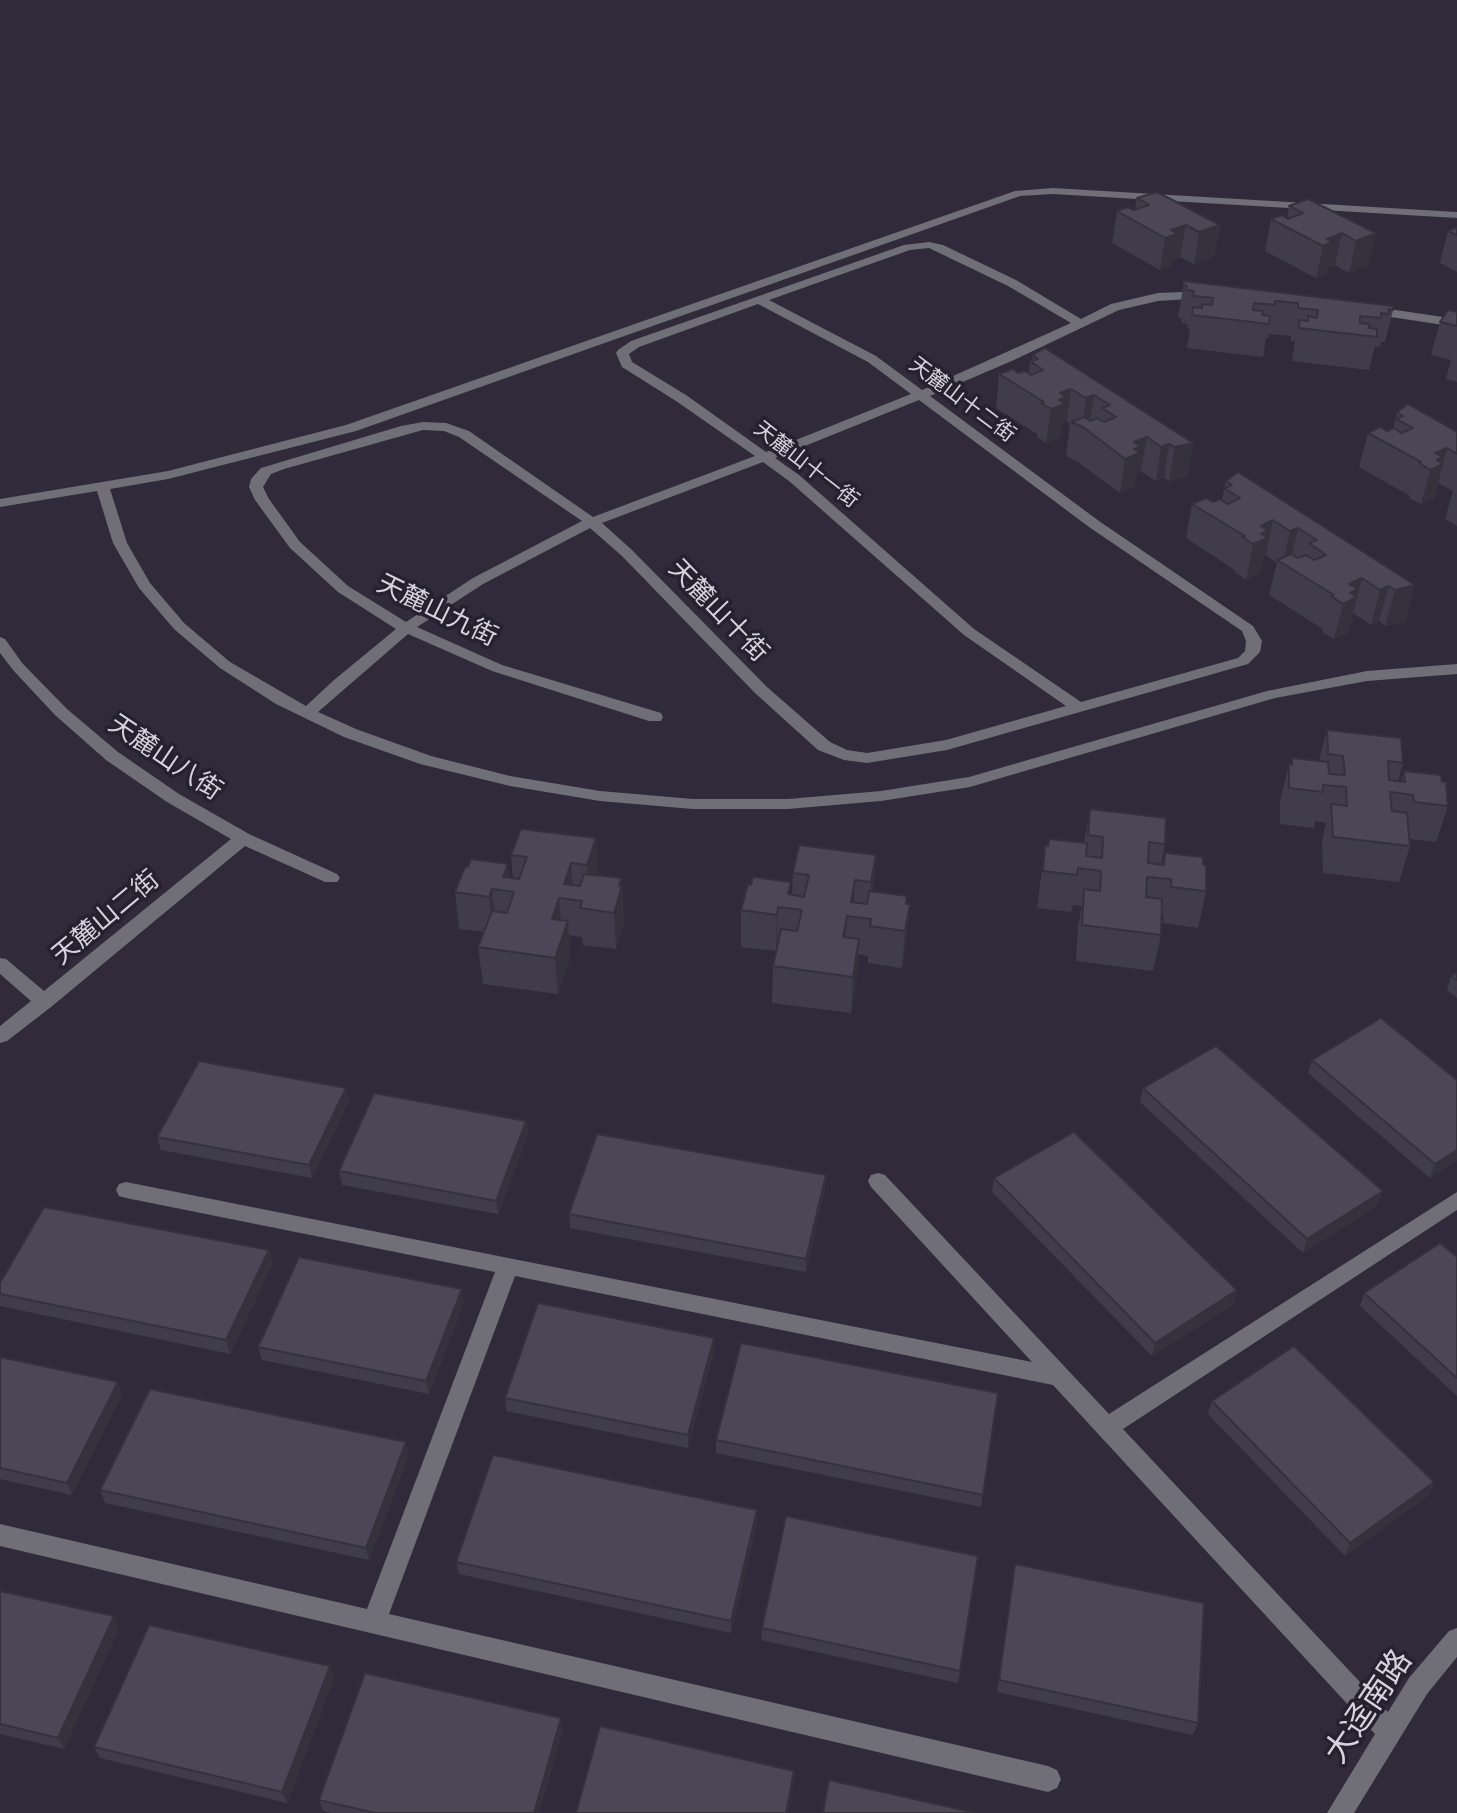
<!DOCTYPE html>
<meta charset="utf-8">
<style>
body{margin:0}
canvas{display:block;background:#302a3a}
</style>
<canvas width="1457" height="1813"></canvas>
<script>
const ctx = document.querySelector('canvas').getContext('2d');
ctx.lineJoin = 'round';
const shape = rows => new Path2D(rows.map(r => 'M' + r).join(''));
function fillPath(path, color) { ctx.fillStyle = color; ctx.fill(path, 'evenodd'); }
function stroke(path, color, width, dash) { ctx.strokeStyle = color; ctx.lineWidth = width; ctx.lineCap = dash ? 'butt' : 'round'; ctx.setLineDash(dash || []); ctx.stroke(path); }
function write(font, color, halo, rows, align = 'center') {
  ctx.font = font + ' "Zilla Slab","Noto Sans SC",serif'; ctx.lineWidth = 7; ctx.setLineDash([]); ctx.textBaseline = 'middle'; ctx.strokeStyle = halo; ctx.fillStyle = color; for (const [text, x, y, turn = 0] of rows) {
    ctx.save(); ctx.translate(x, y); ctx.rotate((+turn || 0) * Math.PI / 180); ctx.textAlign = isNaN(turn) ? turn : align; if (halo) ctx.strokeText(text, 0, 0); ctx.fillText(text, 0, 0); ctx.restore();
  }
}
fillPath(shape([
 [1053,188,1457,212,1457,218,1053,194,1020,196,356,431,168,479,110,489,127,543,150,583,184,623,230,662,306,706,334,680,396,629,338,592,290,548,255,500,249,487,251,479,261,468,401,426,423,422,446,423,469,431,593,517,755,456,676,401,622,367,616,353,618,350,631,341,904,245,929,242,943,245,1016,280,1081,319,1111,304,1158,293,1209,291,1211,294,1205,298,1158,301,1119,310,1014,360,930,396,1099,521,1253,626,1262,641,1260,652,1248,664,947,750,867,763,844,760,818,750,755,693,622,556,590,528,483,584,417,627,502,665,661,713,663,717,661,721,649,721,492,671,408,634,318,712,356,729,431,756,510,776,600,791,693,799,788,799,881,791,969,777,1267,691,1367,671,1457,664,1457,674,1367,681,1275,698,970,787,881,801,788,809,693,809,600,801,510,786,420,764,344,737,276,704,220,668,174,629,139,588,113,543,97,491,0,507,0,499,168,471,346,425,1015,191,1053,188],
 [929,248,1008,286,1071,323,922,390,876,356,769,300,910,250,929,248],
 [758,304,868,362,911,394,766,452,686,395,632,362,629,354,639,347,758,304],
 [919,400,1089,527,1242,631,1246,641,1245,651,1238,658,1081,702,974,629,799,475,775,458,919,400],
 [423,430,444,431,459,437,582,521,473,578,406,622,348,586,300,542,269,499,263,487,271,474,284,469,423,430],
 [763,462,789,481,964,635,1066,706,946,740,867,753,847,750,830,742,767,687,632,550,602,523,763,462],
 [1368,306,1457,319,1457,327,1364,313,1364,307,1368,306],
 [0,637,5,639,23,664,67,709,118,752,179,794,249,834,337,874,340,878,337,882,325,882,245,846,51,1007,7,1041,0,1043,0,1026,31,1001,0,974,0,958,6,959,44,991,231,839,167,802,106,760,55,715,13,670,0,653,0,637],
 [878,1173,885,1175,1109,1414,1457,1192,1457,1210,1123,1429,1388,1712,1409,1678,1449,1631,1457,1628,1457,1657,1427,1694,1354,1813,1327,1813,1375,1734,1053,1385,515,1276,389,1614,1048,1766,1057,1770,1061,1779,1057,1788,1048,1792,0,1546,0,1524,367,1609,495,1272,126,1198,119,1196,116,1190,119,1184,126,1182,1032,1362,871,1187,868,1181,871,1175,878,1173]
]), '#706e76');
fillPath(shape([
 [1137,198,1220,225,1214,257,1194,264,1180,257,1172,260,1172,266,1160,270,1112,243,1117,211,1135,210],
 [1289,206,1376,233,1368,265,1349,273,1335,265,1328,268,1326,274,1316,278,1265,251,1271,219,1287,218],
 [1457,227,1457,272,1440,263,1448,231],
 [1184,281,1393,310,1385,342,1381,342,1380,347,1375,346,1369,370,1292,361,1295,341,1291,341,1291,336,1269,334,1268,338,1266,338,1263,357,1187,348,1190,329,1187,328,1188,324,1181,323,1182,318,1178,318],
 [1457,312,1457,382,1446,379,1451,360,1431,355,1440,322],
 [1033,355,1193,443,1187,477,1169,481,1164,478,1156,481,1141,471,1137,473,1134,487,1120,493,1078,462,1066,456,1070,424,1067,422,1062,424,1060,438,1046,443,1037,437,1037,434,996,408,999,374,1029,373,1030,361,1032,361],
 [1397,412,1457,432,1457,526,1445,519,1453,491,1438,483,1434,499,1421,504,1409,498,1410,496,1359,467,1368,433,1387,431,1393,429],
 [1226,481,1415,585,1405,621,1385,626,1379,621,1371,625,1353,613,1348,633,1334,639,1322,632,1323,629,1269,595,1277,563,1266,555,1264,556,1260,573,1246,580,1235,572,1235,570,1186,538,1192,504,1222,500],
 [1327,730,1403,763,1398,781,1401,782,1404,771,1442,782,1448,806,1436,842,1410,839,1410,846,1399,882,1323,873,1322,841,1326,823,1315,821,1314,828,1280,824,1280,801,1289,764,1290,765,1292,758,1319,761],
 [1090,809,1165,844,1161,865,1162,865,1165,853,1203,865,1206,891,1198,928,1163,923,1164,916,1162,916,1161,935,1153,971,1076,961,1078,926,1082,906,1073,905,1071,912,1037,908,1045,846,1084,843],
 [596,838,597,875,622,886,624,923,616,949,583,945,582,937,569,935,570,957,558,994,483,984,478,947,484,932,459,929,455,892,513,878,511,855],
 [876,855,873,892,910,904,906,941,902,968,868,963,868,956,858,954,857,976,851,1013,772,1003,773,966,778,944,776,951,741,947,741,910,792,895,793,873],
 [1457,973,1457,998,1447,990,1451,976],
 [1312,1060,1457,1160,1430,1178,1308,1073],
 [1143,1088,1378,1205,1303,1253,1140,1102],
 [349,1101,312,1178,161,1150,157,1137],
 [526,1121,528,1134,498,1214,342,1185,339,1171],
 [826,1175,825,1188,806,1272,570,1228,569,1214],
 [994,1178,1237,1290,1234,1304,1152,1356,992,1192],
 [1457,1257,1457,1396,1360,1306,1364,1293],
 [273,1263,230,1354,0,1306,0,1294],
 [464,1302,429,1394,262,1360,258,1347],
 [714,1338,714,1351,688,1448,506,1411,505,1398],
 [0,1357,122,1395,72,1495,0,1479],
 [998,1393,981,1507,716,1453,716,1440],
 [1212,1401,1434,1482,1429,1495,1345,1556,1208,1414],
 [409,1455,369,1560,105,1503,100,1490],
 [757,1523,731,1633,459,1574,456,1562],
 [978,1556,958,1683,761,1640,762,1628],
 [1015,1564,1198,1723,1193,1735,997,1692],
 [0,1591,119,1629,64,1749,0,1734],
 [334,1678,287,1803,100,1758,94,1747],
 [563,1730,539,1813,331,1813,323,1811,319,1800]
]), '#413c4b');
fillPath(shape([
 [1186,225,1180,257,1172,260,1172,266,1160,270,1165,238,1171,230],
 [1220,225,1214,257,1194,264,1199,232],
 [1342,233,1335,265,1328,268,1326,274,1316,278,1323,246,1327,239],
 [1376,233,1368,265,1349,273,1356,241],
 [1071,389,1067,422,1062,424,1060,438,1046,443,1051,409,1060,393],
 [1094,395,1089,429,1082,427,1086,398],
 [1147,437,1141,471,1137,473,1134,487,1120,493,1125,459,1134,442],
 [1193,443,1187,477,1169,481,1175,447],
 [1169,444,1164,478,1156,481,1161,447],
 [1447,448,1434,499,1421,504,1435,453],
 [1273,520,1266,555,1264,556,1260,573,1246,580,1253,544,1261,526],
 [1298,528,1290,563,1283,564,1290,531],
 [1362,578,1348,633,1334,639,1343,604,1349,584],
 [1415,585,1405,621,1385,626,1395,590],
 [1389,586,1379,621,1371,625,1380,590],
 [596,838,598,874,589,901,587,865],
 [876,855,873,891,868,919,871,882],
 [571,863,574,900,564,884],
 [508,864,511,892,503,877],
 [621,878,624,923,616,949,614,913],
 [855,880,853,917,851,902],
 [492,889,496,926,493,933,489,897],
 [559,898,562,934,552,919],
 [910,904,906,941,902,968,905,931],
 [778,907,777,944,776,951,777,915],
 [847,916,845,952,843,937],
 [568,921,570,957,558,994,555,958],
 [859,939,857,976,851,1013,853,977],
 [346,1088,349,1101,312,1178,309,1165],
 [526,1121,528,1134,498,1214,496,1201],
 [1457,1150,1457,1160,1430,1178,1435,1164],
 [826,1175,825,1188,806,1272,806,1259],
 [1383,1191,1378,1205,1303,1253,1307,1239],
 [269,1250,273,1263,230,1354,226,1340],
 [462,1289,464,1302,429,1394,426,1381],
 [1237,1290,1234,1304,1152,1356,1155,1343],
 [714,1338,714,1351,688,1448,688,1435],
 [118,1382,122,1395,72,1495,67,1483],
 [406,1442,409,1455,369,1560,366,1548],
 [1434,1482,1429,1495,1345,1556,1350,1543],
 [757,1510,757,1523,731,1633,731,1621],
 [114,1616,119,1629,64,1749,58,1738],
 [330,1666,334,1678,287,1803,282,1792],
 [561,1718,563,1730,539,1813,534,1813],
 [794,1771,794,1782,788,1813,786,1813]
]), '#35313d');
const building = shape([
 [1157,192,1220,225,1199,232,1186,225,1171,230,1177,234,1165,238,1117,211,1128,207,1134,210,1149,205,1137,198,1157,192],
 [1308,199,1376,233,1356,241,1342,233,1327,239,1333,242,1323,246,1271,219,1282,215,1288,219,1303,213,1289,206,1308,199],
 [1457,227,1457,235,1448,231,1457,227],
 [1184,281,1393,306,1393,310,1389,309,1388,314,1381,313,1381,318,1360,316,1360,323,1369,324,1369,328,1377,329,1377,337,1299,328,1299,320,1308,321,1308,316,1317,318,1318,310,1298,308,1298,303,1275,301,1275,305,1254,303,1253,310,1263,311,1262,315,1270,316,1269,324,1192,315,1193,307,1202,308,1202,304,1212,305,1213,298,1193,296,1194,291,1186,290,1187,286,1183,285,1184,281],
 [1448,310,1457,312,1457,326,1440,322,1448,310],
 [1045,348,1193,443,1175,447,1169,444,1161,447,1147,437,1134,442,1141,446,1134,449,1140,453,1125,459,1083,427,1071,422,1084,417,1090,421,1097,418,1104,422,1116,417,1102,408,1110,405,1094,395,1086,398,1071,389,1060,393,1066,397,1059,400,1065,404,1051,409,1041,403,1044,402,999,374,1013,369,1018,373,1025,371,1031,375,1043,370,1030,361,1038,359,1033,355,1045,348],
 [1408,404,1457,432,1457,454,1447,448,1435,453,1443,457,1437,460,1443,464,1430,470,1419,463,1421,462,1368,433,1380,427,1387,431,1394,428,1401,433,1413,428,1396,419,1403,416,1397,412,1408,404],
 [1238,472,1415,585,1395,590,1389,586,1380,590,1362,578,1349,584,1358,589,1350,593,1357,597,1343,604,1331,596,1334,595,1277,560,1291,554,1298,558,1306,555,1314,560,1326,555,1309,543,1317,540,1298,528,1290,531,1273,520,1261,526,1268,531,1261,534,1268,538,1253,544,1242,537,1245,536,1192,504,1206,498,1213,502,1220,499,1227,504,1240,498,1224,488,1232,485,1226,481,1238,472],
 [1327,730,1401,738,1403,763,1388,761,1389,780,1405,782,1404,771,1441,775,1442,782,1446,782,1448,806,1414,802,1413,795,1390,792,1392,811,1407,813,1410,846,1333,837,1331,804,1347,806,1346,787,1323,785,1323,792,1289,788,1289,764,1292,765,1292,758,1328,762,1329,774,1345,775,1343,756,1328,754,1327,730],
 [1090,809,1166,818,1165,844,1149,842,1148,863,1164,865,1165,853,1203,857,1203,865,1206,865,1206,891,1171,887,1171,879,1147,877,1146,897,1162,899,1161,935,1082,925,1084,889,1100,891,1101,871,1078,868,1077,875,1043,871,1045,846,1048,846,1049,839,1087,843,1086,856,1102,858,1103,837,1088,835,1090,809],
 [521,829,596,838,587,865,571,863,564,884,580,886,584,874,621,878,619,886,622,886,614,913,580,908,582,901,559,898,552,919,568,921,555,958,478,947,492,911,507,913,514,892,492,889,489,897,455,892,465,867,468,867,471,859,508,864,503,877,519,879,527,857,511,855,521,829],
 [799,845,876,855,871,882,855,880,851,902,867,904,869,891,907,896,906,904,910,904,905,931,870,926,871,919,847,916,843,937,859,939,853,977,773,966,781,929,797,931,802,910,778,907,777,915,741,910,748,884,751,885,753,877,791,882,788,894,804,897,809,875,793,873,799,845],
 [1457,973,1457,980,1451,976,1457,973],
 [1381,1018,1457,1080,1457,1150,1435,1164,1312,1060,1381,1018],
 [1216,1046,1383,1191,1307,1239,1143,1088,1216,1046],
 [199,1061,346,1088,309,1165,157,1137,199,1061],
 [374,1093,526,1121,496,1201,339,1171,374,1093],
 [1074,1132,1237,1290,1155,1343,994,1178,1074,1132],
 [597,1134,826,1175,806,1259,569,1214,597,1134],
 [44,1207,269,1250,226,1340,0,1294,0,1283,44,1207],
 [1440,1243,1457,1257,1457,1378,1364,1293,1440,1243],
 [299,1257,462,1289,426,1381,258,1347,299,1257],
 [538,1303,714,1338,688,1435,505,1398,538,1303],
 [741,1343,998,1393,983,1495,716,1440,741,1343],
 [1294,1346,1434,1482,1350,1543,1212,1401,1294,1346],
 [0,1357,118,1382,67,1483,0,1468,0,1357],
 [150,1389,406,1442,366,1548,100,1490,150,1389],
 [493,1455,757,1510,731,1621,456,1562,493,1455],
 [786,1516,978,1556,960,1671,762,1628,786,1516],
 [1015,1564,1204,1603,1198,1723,999,1680,1015,1564],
 [0,1591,114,1616,58,1738,0,1724,0,1591],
 [149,1625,330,1666,282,1792,94,1747,149,1625],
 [365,1673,561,1718,534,1813,375,1813,319,1800,365,1673],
 [600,1726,794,1771,786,1813,576,1813,600,1726],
 [829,1780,976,1813,823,1813,829,1780]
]);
fillPath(building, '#4c4657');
stroke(building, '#35313d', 2);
write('21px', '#d7d3de', '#262130', [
 ["天麓山十二街",962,400,37],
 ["天麓山十一街",806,465,38]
]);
write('26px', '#d7d3de', '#262130', [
 ["天麓山九街",437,611,26],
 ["天麓山十街",718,611,46],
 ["天麓山八街",165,758,34],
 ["天麓山二街",106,918,-40]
]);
write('32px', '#d7d3de', '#262130', [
 ["大迳南路",1369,1707,-56]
]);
</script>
